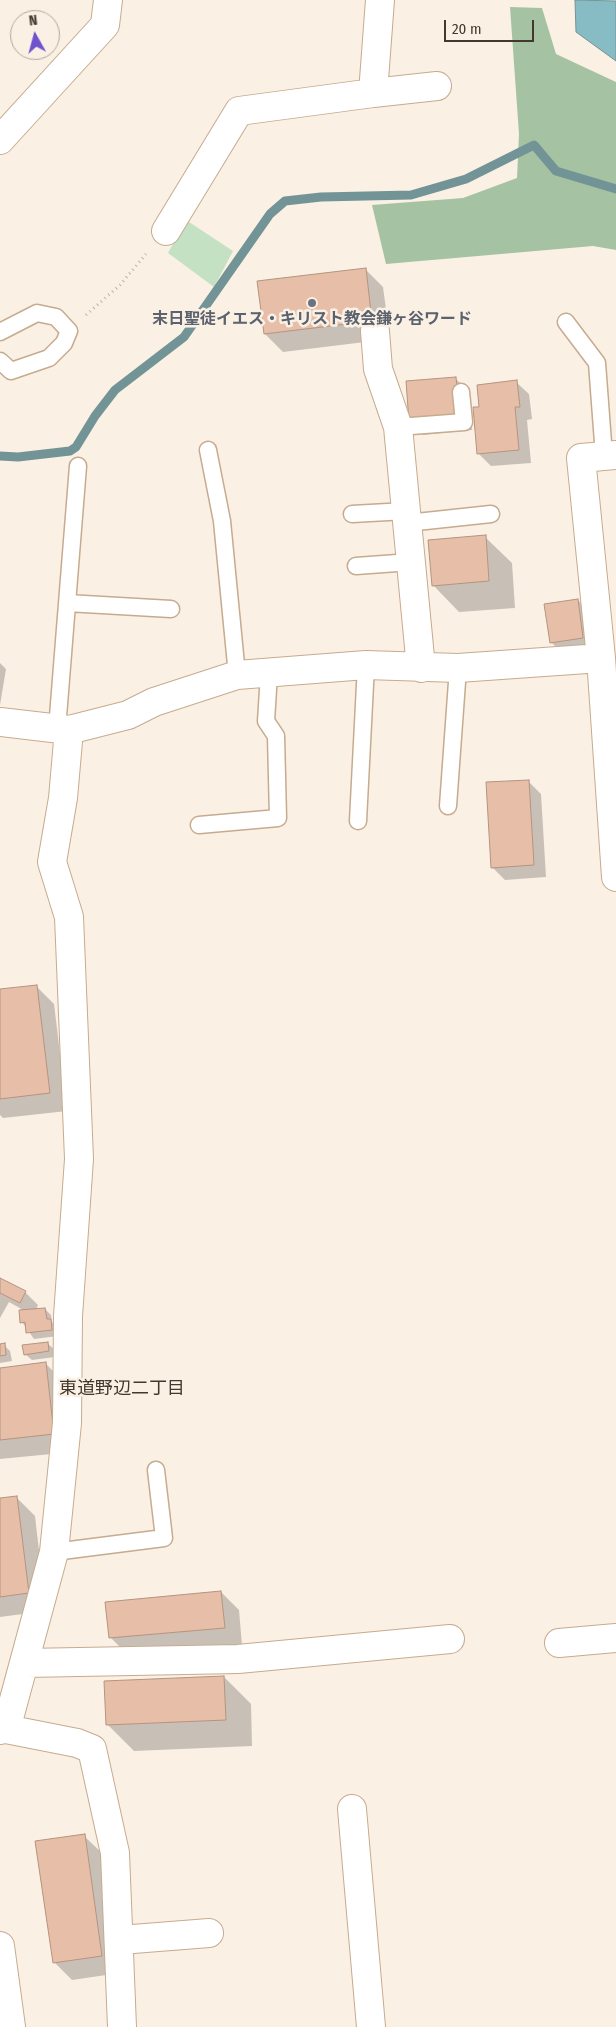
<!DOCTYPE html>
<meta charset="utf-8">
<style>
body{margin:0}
#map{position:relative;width:616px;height:2027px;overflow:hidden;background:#fbf0e4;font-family:"Fira Sans Condensed",sans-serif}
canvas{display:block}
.north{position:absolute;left:10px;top:10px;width:50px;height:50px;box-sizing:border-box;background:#fbf0e4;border:1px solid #b1a69b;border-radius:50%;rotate:353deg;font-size:14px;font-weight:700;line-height:20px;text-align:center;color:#43382d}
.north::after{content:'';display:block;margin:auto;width:18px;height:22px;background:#6e53cd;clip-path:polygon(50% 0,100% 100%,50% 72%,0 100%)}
.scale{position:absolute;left:444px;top:20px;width:90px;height:22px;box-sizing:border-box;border:2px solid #43382d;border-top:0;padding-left:6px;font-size:15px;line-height:18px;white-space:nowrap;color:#43382d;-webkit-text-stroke:4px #fbf0e4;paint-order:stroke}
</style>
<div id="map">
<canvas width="616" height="2027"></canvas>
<div class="north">N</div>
<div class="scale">20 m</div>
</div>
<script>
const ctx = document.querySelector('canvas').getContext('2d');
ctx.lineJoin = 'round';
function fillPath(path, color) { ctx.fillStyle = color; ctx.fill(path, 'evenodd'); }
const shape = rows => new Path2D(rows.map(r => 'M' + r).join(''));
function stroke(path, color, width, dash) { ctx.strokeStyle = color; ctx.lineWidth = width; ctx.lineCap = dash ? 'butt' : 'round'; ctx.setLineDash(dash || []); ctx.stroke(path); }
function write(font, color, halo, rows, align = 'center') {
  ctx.font = font + ' "Fira Sans Condensed","Noto Sans JP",sans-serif'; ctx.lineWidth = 5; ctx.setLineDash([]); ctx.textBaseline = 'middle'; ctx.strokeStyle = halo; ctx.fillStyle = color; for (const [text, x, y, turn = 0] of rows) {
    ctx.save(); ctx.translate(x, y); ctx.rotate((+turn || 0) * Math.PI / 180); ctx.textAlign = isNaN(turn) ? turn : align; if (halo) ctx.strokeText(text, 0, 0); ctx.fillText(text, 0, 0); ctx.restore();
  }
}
fillPath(shape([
 [186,220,233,251,214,287,168,253]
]), '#c5e1c3');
fillPath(shape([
 [510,7,542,8,556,54,616,82,616,250,593,246,386,264,372,205,463,198,517,178,519,134]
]), '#a5c3a2');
const water = shape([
 [575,0,616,1,616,61,576,32,575,0]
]);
fillPath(water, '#87bcc4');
stroke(water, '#739497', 1);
fillPath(shape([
 [365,269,383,287,390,339,283,352,265,334],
 [455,378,468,391,472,430,423,435,411,422],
 [516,382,529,394,532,419,527,420,531,463,491,466,479,454],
 [485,537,512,563,515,608,459,612,433,585],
 [578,600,590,613,595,651,564,655,551,642],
 [0,663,6,669,0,705],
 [528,781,541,794,546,877,505,880,492,867],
 [36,986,54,1004,67,1111,3,1118,0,1115,0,990],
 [0,1280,25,1292,38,1305,36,1310,45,1309,51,1315,52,1322,57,1327,58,1336,34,1339,22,1322,25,1311,9,1302,0,1318],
 [47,1343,54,1349,55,1357,32,1360,25,1354],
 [0,1345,4,1345,10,1351,12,1361,0,1363],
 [46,1364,64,1382,72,1452,0,1459,0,1369],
 [17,1498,35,1516,46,1611,0,1617,0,1500],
 [221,1592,239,1610,242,1645,128,1655,110,1637],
 [224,1677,251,1704,252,1746,134,1751,107,1724],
 [84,1836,103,1854,120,1973,72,1980,54,1962]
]), '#0003');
stroke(shape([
 [0,456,18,457,70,451,76,447,95,416,115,390,184,337,270,214,285,201,321,197,411,195,466,179,534,145,556,171,616,189]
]), '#739497', 9);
const building = shape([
 [366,268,372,321,264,334,257,281,366,268],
 [456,377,460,418,409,422,406,381,456,377],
 [517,380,520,407,515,407,519,450,477,454,473,407,479,407,477,385,517,380],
 [486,535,489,581,432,586,428,540,486,535],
 [578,599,583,638,550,643,544,604,578,599],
 [529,780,534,865,491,868,486,782,529,780],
 [37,985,50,1093,0,1099,0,989,37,985],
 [0,1278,26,1291,20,1303,0,1293,0,1278],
 [45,1308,47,1319,51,1319,52,1330,26,1333,25,1322,20,1323,19,1310,45,1308],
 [48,1342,49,1351,24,1355,22,1345,48,1342],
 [5,1343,6,1355,0,1356,0,1344,5,1343],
 [46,1362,54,1434,0,1440,0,1368,46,1362],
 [17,1496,29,1593,0,1597,0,1498,17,1496],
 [221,1591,225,1628,109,1638,105,1602,221,1591],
 [224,1676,226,1720,106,1725,104,1681,224,1676],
 [85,1834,102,1956,53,1963,35,1841,85,1834]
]);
fillPath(building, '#e7bea8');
stroke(building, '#b5937f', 1);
const lane = shape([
 [566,322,597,363,604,456],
 [0,332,37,313,56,317,69,331,64,343,49,358,11,371,0,361],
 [398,427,464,422,461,392],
 [208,450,222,521,237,675],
 [352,514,406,511],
 [407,523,491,514],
 [356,566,411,562],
 [67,603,171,609],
 [57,729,78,466],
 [448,806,458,668],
 [358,821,366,665],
 [199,825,278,818,276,736,266,721,269,674],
 [54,1552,164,1538,156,1470]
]);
const street = shape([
 [373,93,437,86],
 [0,140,105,25,108,0],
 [166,231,239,111,373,93,380,0],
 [375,331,378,369,398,427,421,668],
 [616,455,581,458,601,658,616,877],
 [0,722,69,730,128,715,154,702,237,675,366,665,458,668,601,658],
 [559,1643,616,1638],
 [26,1663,238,1659,450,1639],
 [6,1729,54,1552,67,1423,68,1316,79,1159,69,917,52,862,63,798,69,730],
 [0,1730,6,1729,77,1743,92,1749,115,1853,122,2027],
 [352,1809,371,2027],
 [120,1940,209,1933]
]);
const primary = shape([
 [0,1946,11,2027]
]);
stroke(lane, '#c6ab8f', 19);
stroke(street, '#c6ab8f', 30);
stroke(primary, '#c6ab8f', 30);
stroke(shape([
 [86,315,120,285,146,254]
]), '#bdb2a6', 3, [1, 4]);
stroke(lane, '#fff', 16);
stroke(street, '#fff', 28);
stroke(primary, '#fff', 28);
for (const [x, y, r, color] of [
 [312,303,5,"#6b7280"]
]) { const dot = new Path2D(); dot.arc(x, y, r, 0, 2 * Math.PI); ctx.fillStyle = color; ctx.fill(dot); stroke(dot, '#fbf0e4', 2); }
write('bold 16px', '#5b616d', '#fbf0e4', [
 ["末日聖徒イエス・キリスト教会鎌ヶ谷ワード",312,320]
]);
write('18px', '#43382d', '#fbf0e4', [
 ["東道野辺二丁目",122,1389]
]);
</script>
